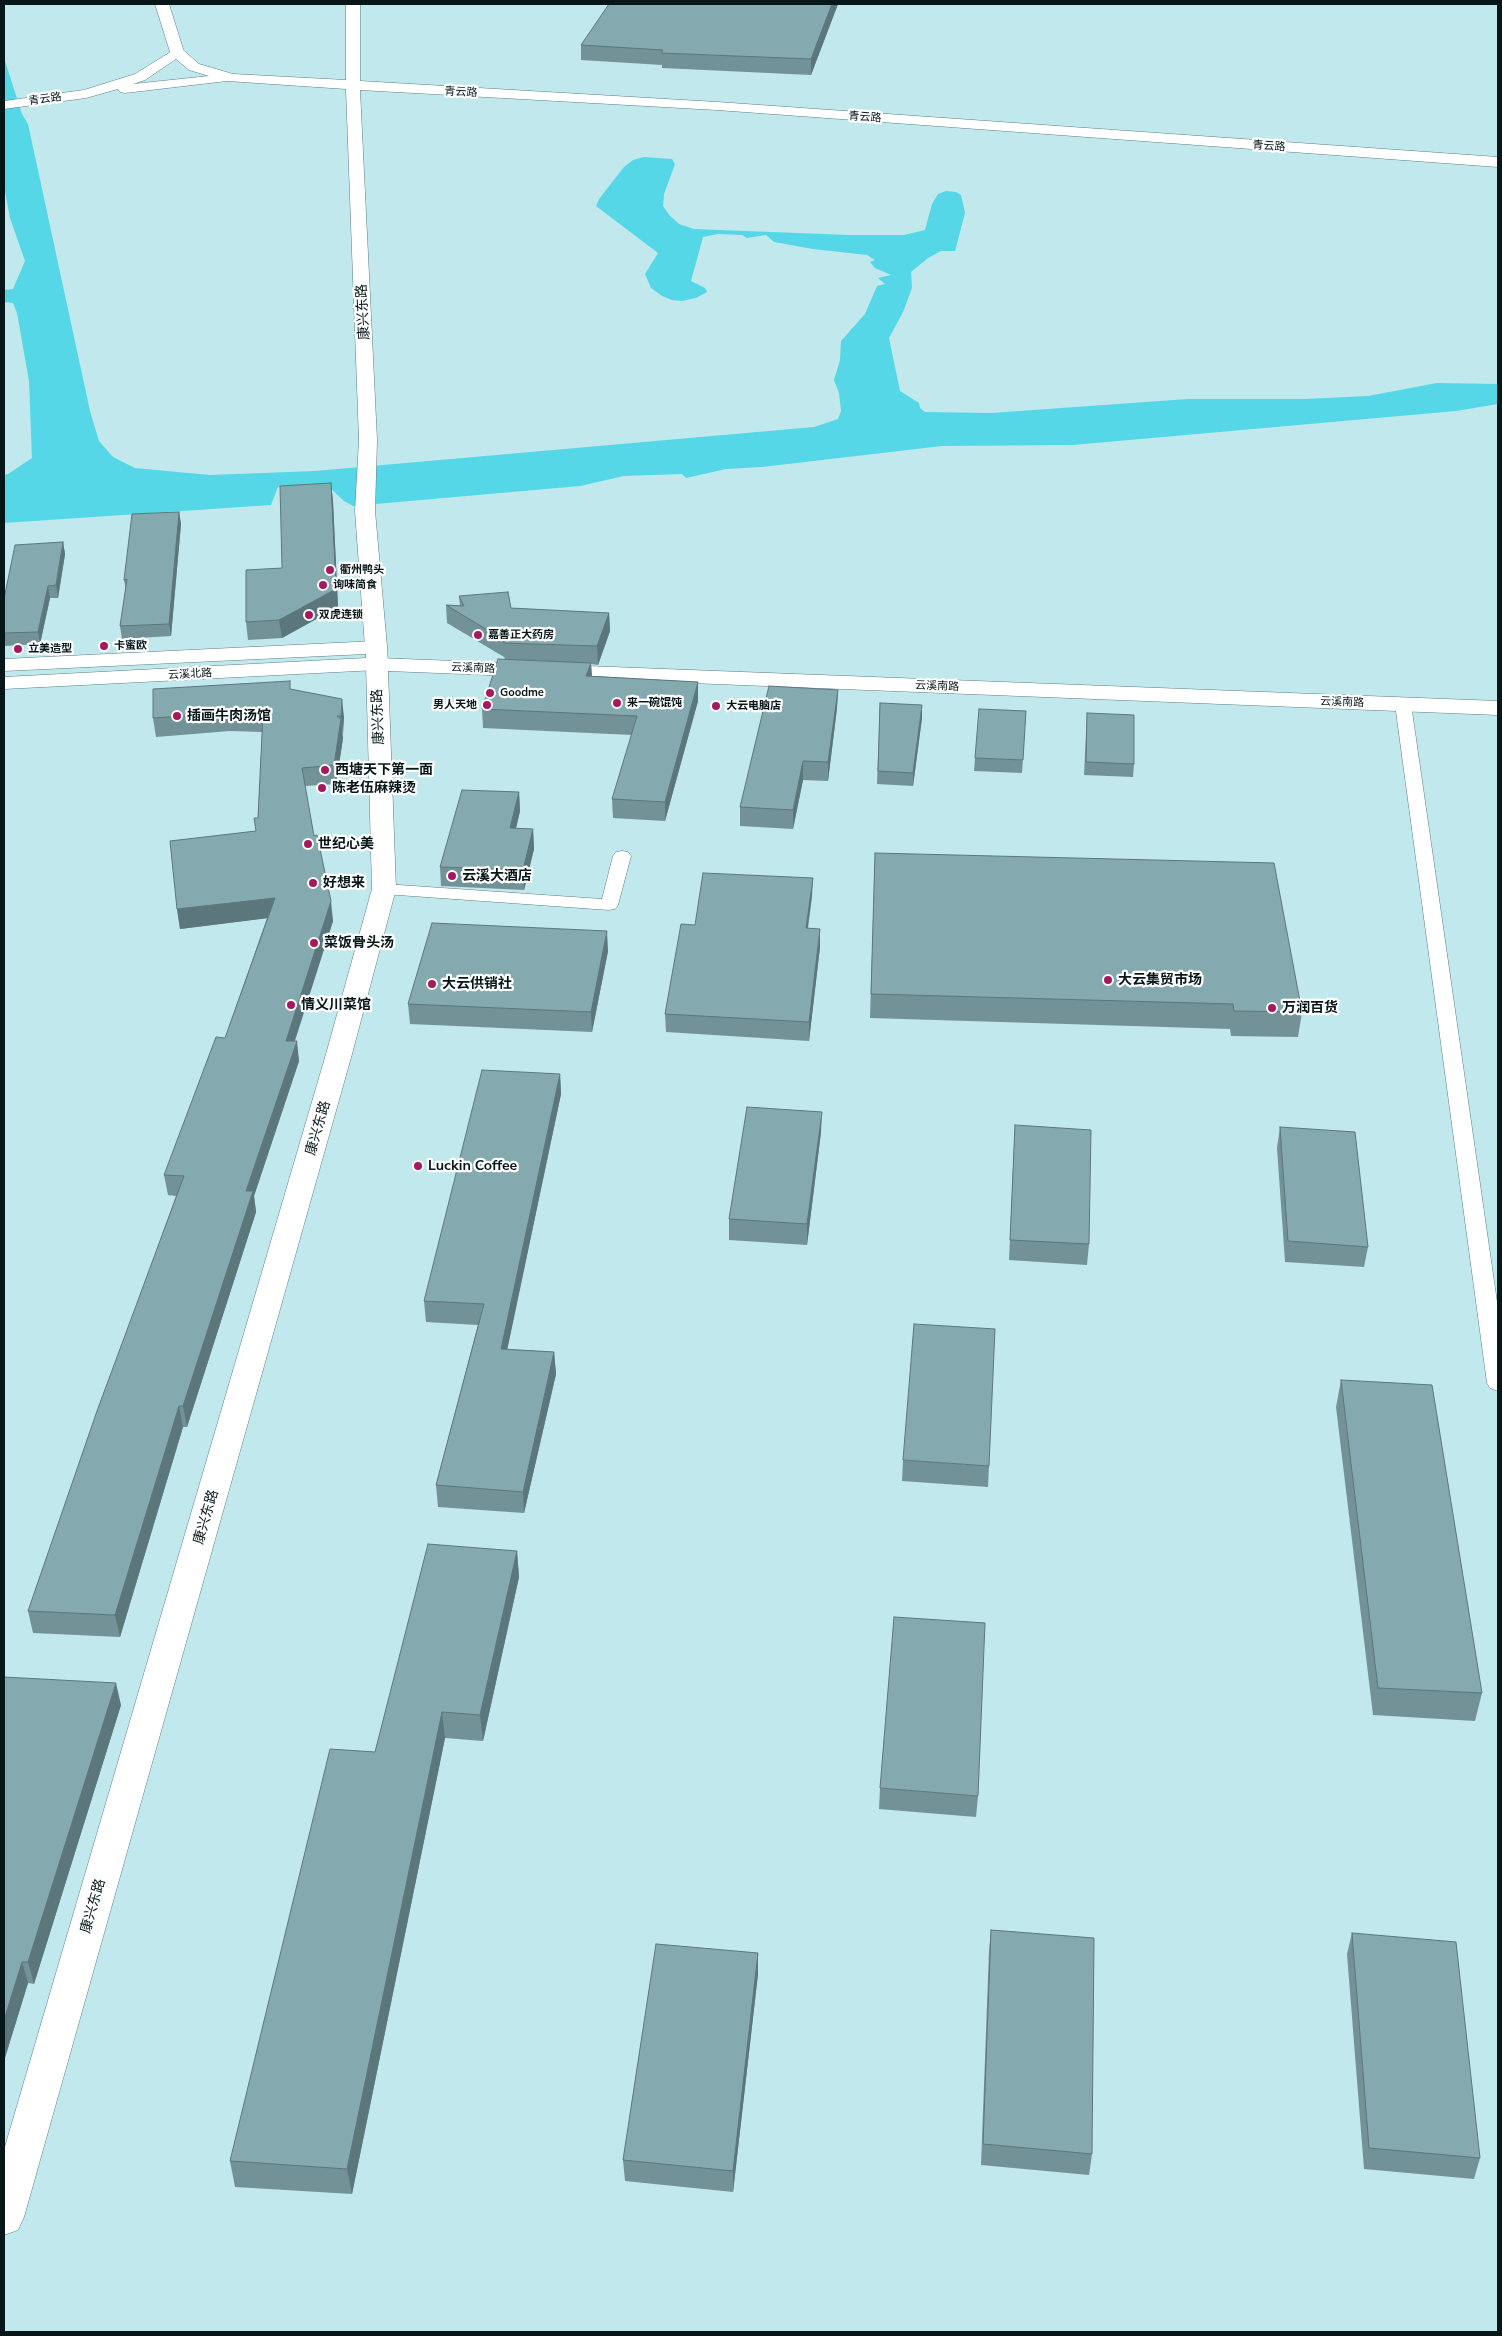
<!DOCTYPE html>
<meta charset="utf-8">
<style>
body{margin:0}
#map{position:relative;width:1502px;height:2336px;overflow:hidden;background:#c0e8ed;font-family:Mulish,sans-serif}
canvas{display:block}
.frame{position:absolute;inset:0;border:5px solid #071618;pointer-events:none}
</style>
<div id="map">
<canvas width="1502" height="2336"></canvas>
<div class="frame"></div>
</div>
<script>
const ctx = document.querySelector('canvas').getContext('2d');
ctx.lineJoin = 'round';
function fillPath(path, color) { ctx.fillStyle = color; ctx.fill(path, 'evenodd'); }
const shape = rows => new Path2D(rows.map(r => 'M' + r).join(''));
function stroke(path, color, width, dash) { ctx.strokeStyle = color; ctx.lineWidth = width; ctx.lineCap = dash ? 'butt' : 'round'; ctx.setLineDash(dash || []); ctx.stroke(path); }
function write(font, color, halo, rows, align = 'center') {
  ctx.font = font + ' Mulish,"Noto Sans SC",sans-serif'; ctx.lineWidth = 4.5; ctx.setLineDash([]); ctx.textBaseline = 'middle'; ctx.strokeStyle = halo; ctx.fillStyle = color; for (const [text, x, y, turn = 0] of rows) {
    ctx.save(); ctx.translate(x, y); ctx.rotate((+turn || 0) * Math.PI / 180); ctx.textAlign = isNaN(turn) ? turn : align; if (halo) ctx.strokeText(text, 0, 0); ctx.fillText(text, 0, 0); ctx.restore();
  }
}
fillPath(shape([
 [4,58,22,114,28,124,90,411,99,441,113,457,135,468,210,475,315,471,814,427,838,419,841,411,839,393,834,380,840,360,841,341,865,314,877,286,885,284,878,278,891,275,875,268,870,262,875,260,867,255,813,249,774,242,766,235,747,238,742,235,718,234,703,237,691,281,705,288,707,292,696,298,682,301,672,300,662,296,651,288,645,274,658,253,596,206,599,199,624,167,633,160,644,157,672,159,675,164,664,194,663,206,670,216,679,224,694,229,849,235,904,235,925,230,932,204,938,194,946,191,956,192,961,195,965,213,955,251,941,251,928,258,911,272,912,288,903,312,889,338,900,391,919,403,920,408,925,412,991,413,1188,399,1305,399,1368,396,1437,383,1498,384,1498,404,1456,411,1073,445,942,446,762,467,726,469,686,478,682,474,624,476,580,486,353,506,344,501,327,485,278,487,271,505,4,523,4,475,8,474,32,458,29,381,17,313,13,303,4,302,4,290,13,289,25,261,10,218,4,186]
]), '#55d7e7');
const lane = shape([
 [1403,699,1409,701,1411,704,1498,1309,1498,1391,1490,1388,1487,1383,1395,704,1397,701,1403,699],
 [622,851,628,852,631,856,618,905,615,909,609,910,384,894,378,893,375,889,378,885,384,884,602,899,613,856,616,852,622,851]
]);
const street = shape([
 [346,4,360,4,360,81,717,102,1498,157,1498,167,717,110,360,90,377,440,375,511,387,647,383,651,376,653,369,651,365,647,355,511,359,440,346,89,227,81,125,93,120,92,118,89,86,98,4,109,4,101,84,90,135,74,177,48,182,49,199,64,233,74,346,80,346,4],
 [176,59,189,70,209,76,133,84,145,80,176,59],
 [377,658,1498,701,1498,715,388,671,396,889,352,1054,24,2217,18,2230,4,2235,4,2150,326,1054,372,889,366,664,369,659,377,658]
]);
const secondary = shape([
 [155,4,169,4,184,52,182,55,177,56,170,52,155,4],
 [376,641,383,643,387,647,388,664,385,669,377,670,4,689,4,677,366,658,366,654,4,671,4,659,376,641]
]);
stroke(lane, '#5a7f84', 1);
stroke(street, '#5a7f84', 1);
stroke(secondary, '#5a7f84', 1);
fillPath(lane, '#fff');
fillPath(street, '#fff');
fillPath(secondary, '#fff');
fillPath(shape([
 [838,4,811,75,662,68,662,65,581,60,581,45],
 [331,483,333,501,338,607,282,638,248,640,246,622,282,568],
 [179,512,181,524,171,636,122,639,120,626,126,590,124,580],
 [63,542,65,554,58,598,50,598,40,644,4,646,4,599],
 [459,596,511,608,609,613,610,631,598,665,591,664,592,676,698,682,698,701,665,821,613,818,612,799,632,735,483,728,482,709,505,659,504,657,447,623,446,605,460,606],
 [291,689,344,717,342,735,343,738,336,784,305,786,314,836,333,921,295,1041,299,1061,254,1196,256,1212,187,1427,183,1427,120,1637,33,1633,28,1611,176,1196,168,1195,164,1175,225,1038,267,918,180,929,177,909,256,831,258,818,262,732,230,731,156,737,153,718],
 [838,690,837,708,828,781,803,780,793,829,740,826,740,807],
 [880,703,922,718,913,786,877,784],
 [1026,711,1022,773,974,771,975,758],
 [1087,713,1134,764,1133,777,1084,775],
 [519,792,520,811,516,829,533,829,534,849,524,890,441,886,440,867],
 [875,853,1302,1012,1298,1037,1231,1036,1230,1029,870,1018],
 [812,896,808,928,820,947,809,1041,666,1032,665,1014,695,925],
 [608,951,592,1032,410,1024,408,1004],
 [560,1074,561,1094,507,1349,554,1352,556,1374,524,1513,438,1507,436,1485,478,1325,426,1322,424,1301],
 [1015,1125,1089,1244,1087,1265,1009,1260],
 [1280,1127,1368,1247,1364,1267,1285,1262,1277,1148],
 [821,1132,807,1245,729,1240,729,1219],
 [1341,1380,1482,1693,1475,1721,1373,1715,1336,1407],
 [903,1460,989,1466,988,1487,902,1481],
 [517,1551,519,1577,483,1741,445,1738,352,2194,235,2187,230,2161,375,1752],
 [4,1677,121,1705,34,1984,28,1983,4,2061],
 [880,1788,978,1796,976,1817,879,1809],
 [991,1930,1092,2154,1089,2175,981,2165,989,1951],
 [1352,1933,1480,2158,1474,2179,1364,2169,1347,1954],
 [758,1953,758,1974,733,2192,625,2181,623,2160]
]), '#729297');
fillPath(shape([
 [832,4,838,4,811,75,811,59],
 [331,483,333,501,338,607,282,638,279,620],
 [179,512,181,524,171,636,169,624],
 [63,542,65,554,58,598,56,585],
 [48,586,50,598,40,644,38,632],
 [609,613,610,631,598,665,597,646],
 [591,663,592,681,586,676],
 [698,682,698,701,665,821,665,802],
 [838,690,837,708,828,781,828,762],
 [342,699,344,717,343,735,341,716],
 [922,705,922,718,913,786,913,773],
 [341,719,343,738,336,784,334,765],
 [803,761,803,780,793,829,793,810],
 [519,792,520,811,511,848,510,828],
 [533,829,534,849,524,890,523,870],
 [813,878,812,896,805,946,806,928],
 [275,898,277,917,180,929,177,909],
 [331,901,333,921,288,1061,286,1041],
 [820,929,820,947,809,1041,809,1022],
 [607,931,608,951,592,1032,591,1012],
 [297,1041,299,1061,254,1196,256,1212,187,1427,183,1406,246,1191],
 [560,1074,561,1094,503,1370,501,1349],
 [822,1112,821,1132,807,1245,807,1224],
 [554,1352,556,1374,524,1513,523,1492],
 [179,1406,183,1427,120,1637,115,1615],
 [517,1551,519,1577,483,1741,480,1715],
 [116,1683,121,1705,34,1984,28,1962],
 [442,1712,445,1738,352,2194,347,2169],
 [758,1953,758,1974,733,2192,733,2171],
 [22,1962,28,1983,4,2061,4,2020]
]), '#5c777b');
const building = shape([
 [609,4,832,4,811,59,661,53,663,50,581,45,609,4],
 [331,483,336,589,279,620,246,622,246,570,282,568,280,486,331,483],
 [179,512,169,624,120,626,127,579,124,580,132,514,179,512],
 [63,542,56,585,48,586,38,632,4,633,4,599,15,545,63,542],
 [508,592,511,608,609,613,597,646,504,643,504,640,446,605,464,606,459,596,508,592],
 [498,659,591,663,586,676,698,682,665,802,612,799,637,716,482,709,498,659],
 [290,681,290,689,342,699,341,716,337,716,341,719,334,765,302,768,314,836,317,835,331,901,286,1041,297,1041,246,1191,253,1191,183,1406,179,1406,115,1615,28,1611,97,1411,184,1176,164,1175,216,1037,225,1038,275,898,177,909,170,841,256,831,254,818,258,818,263,714,227,713,153,718,153,689,290,681],
 [769,686,838,690,828,762,803,761,793,810,740,807,769,686],
 [880,703,922,705,913,773,878,771,880,703],
 [979,709,1026,711,1023,760,975,758,979,709],
 [1087,713,1134,715,1134,764,1086,762,1087,713],
 [462,790,519,792,510,828,533,829,523,870,440,867,462,790],
 [875,853,1274,863,1302,1012,1234,1011,1233,1004,871,994,875,853],
 [703,873,813,878,806,928,820,929,809,1022,665,1014,681,924,695,925,703,873],
 [432,923,607,931,591,1012,408,1004,432,923],
 [482,1070,560,1074,501,1349,554,1352,523,1492,436,1485,484,1304,424,1301,482,1070],
 [747,1107,822,1112,807,1224,729,1219,747,1107],
 [1015,1125,1091,1130,1089,1244,1010,1240,1015,1125],
 [1280,1127,1355,1132,1368,1247,1288,1241,1280,1127],
 [914,1324,995,1329,989,1466,903,1460,914,1324],
 [1341,1380,1432,1385,1482,1693,1378,1688,1341,1380],
 [428,1544,517,1551,480,1715,442,1712,347,2169,230,2161,330,1749,375,1752,428,1544],
 [894,1617,985,1623,978,1796,880,1788,894,1617],
 [4,1677,116,1683,28,1962,22,1962,4,2020,4,1677],
 [991,1930,1094,1938,1092,2154,983,2144,991,1930],
 [1352,1933,1456,1942,1480,2158,1369,2148,1352,1933],
 [656,1944,758,1953,733,2171,623,2160,656,1944]
]);
fillPath(building, '#84aab0');
stroke(building, '#5c777b', 1);
for (const [x, y, r, color] of [
 [330,570,5,"#a51a5f"],
 [323,585,5,"#a51a5f"],
 [309,615,5,"#a51a5f"],
 [478,635,5,"#a51a5f"],
 [104,646,5,"#a51a5f"],
 [18,649,5,"#a51a5f"],
 [490,693,5,"#a51a5f"],
 [617,703,5,"#a51a5f"],
 [487,705,5,"#a51a5f"],
 [716,706,5,"#a51a5f"],
 [177,716,5,"#a51a5f"],
 [325,770,5,"#a51a5f"],
 [322,788,5,"#a51a5f"],
 [308,844,5,"#a51a5f"],
 [452,876,5,"#a51a5f"],
 [313,883,5,"#a51a5f"],
 [314,943,5,"#a51a5f"],
 [1108,980,5,"#a51a5f"],
 [432,984,5,"#a51a5f"],
 [291,1005,5,"#a51a5f"],
 [1272,1008,5,"#a51a5f"],
 [418,1166,5,"#a51a5f"]
]) { const dot = new Path2D(); dot.arc(x, y, r, 0, 2 * Math.PI); ctx.fillStyle = color; ctx.fill(dot); stroke(dot, '#fff', 2); }
write('11px', '#071618', '#fff', [
 ["青云路",461,92,3],
 ["青云路",45,99,-8],
 ["青云路",865,117,4],
 ["青云路",1269,146,4],
 ["云溪南路",473,668,2],
 ["云溪北路",190,674,-3],
 ["云溪南路",937,686,2],
 ["云溪南路",1342,702,2]
]);
write('bold 11px', '#071618', '#fff', [
 ["衢州鸭头",340,570],
 ["询味简食",333,585],
 ["双虎连锁",319,615],
 ["嘉善正大药房",488,635],
 ["卡蜜欧",114,646],
 ["立美造型",28,649],
 ["Goodme",500,693],
 ["来一碗馄饨",627,703],
 ["男人天地",477,705,"right"],
 ["大云电脑店",726,706]
], 'left');
write('14px', '#071618', '#fff', [
 ["康兴东路",363,312,-93],
 ["康兴东路",378,717,-92],
 ["康兴东路",318,1128,-74],
 ["康兴东路",206,1517,-74],
 ["康兴东路",93,1906,-74]
]);
write('bold 14px', '#071618', '#fff', [
 ["插画牛肉汤馆",187,716],
 ["西塘天下第一面",335,770],
 ["陈老伍麻辣烫",332,788],
 ["世纪心美",318,844],
 ["云溪大酒店",462,876],
 ["好想来",323,883],
 ["菜饭骨头汤",324,943],
 ["大云集贸市场",1118,980],
 ["大云供销社",442,984],
 ["情义川菜馆",301,1005],
 ["万润百货",1282,1008],
 ["Luckin Coffee",428,1166]
], 'left');
</script>
